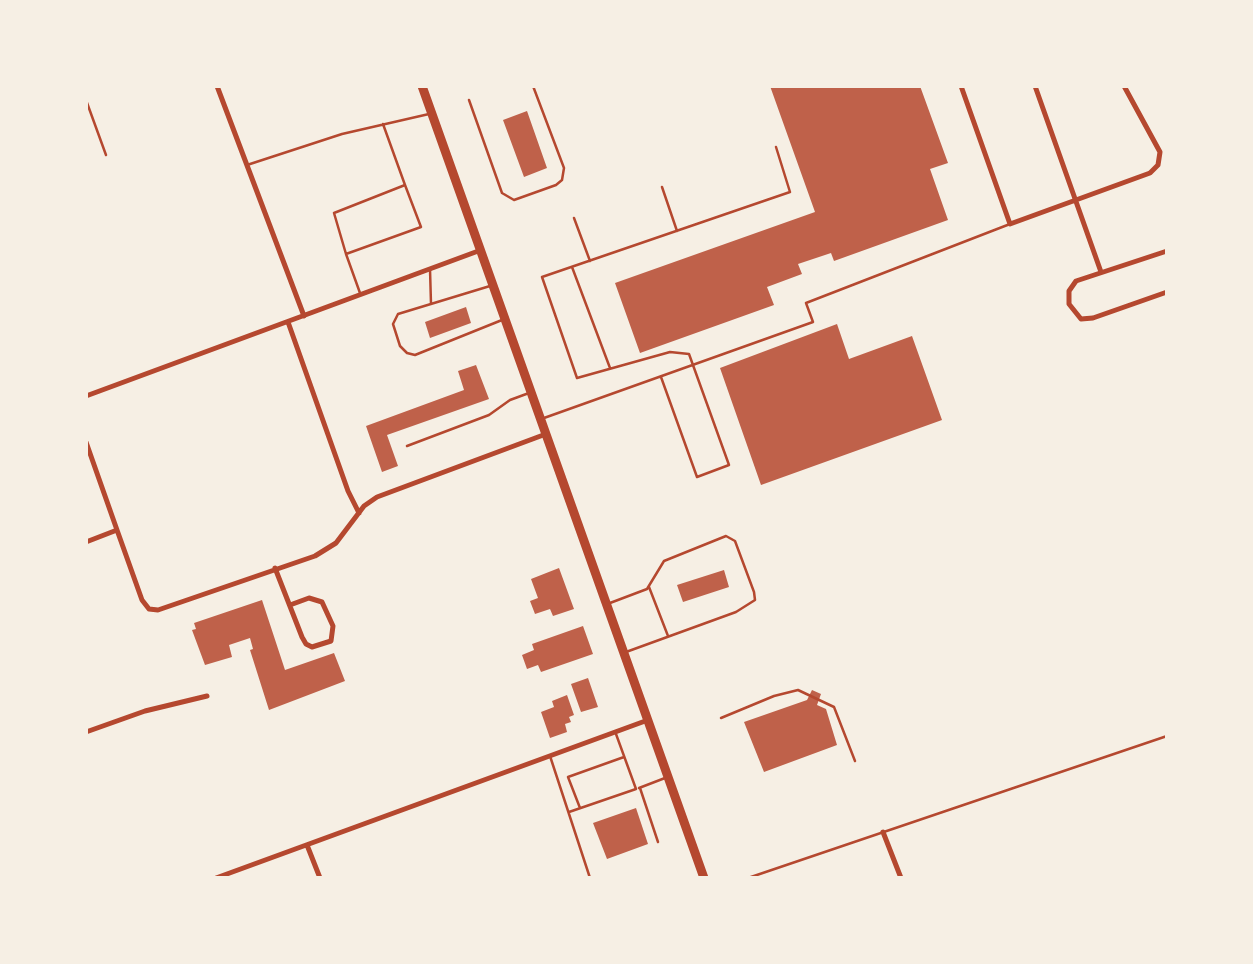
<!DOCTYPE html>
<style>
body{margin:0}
#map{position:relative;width:1253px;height:964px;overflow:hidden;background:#f6efe4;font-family:"Roboto Condensed",sans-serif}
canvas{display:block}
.frame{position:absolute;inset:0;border:88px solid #f6efe4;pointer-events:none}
</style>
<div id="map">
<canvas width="1253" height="964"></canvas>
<div class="frame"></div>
</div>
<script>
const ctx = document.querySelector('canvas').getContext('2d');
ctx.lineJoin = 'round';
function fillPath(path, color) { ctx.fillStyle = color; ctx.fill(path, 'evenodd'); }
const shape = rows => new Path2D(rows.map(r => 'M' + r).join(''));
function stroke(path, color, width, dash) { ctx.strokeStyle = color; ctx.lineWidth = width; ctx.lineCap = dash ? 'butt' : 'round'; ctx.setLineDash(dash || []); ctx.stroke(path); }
fillPath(shape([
 [770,86,920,86,948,163,930,169,948,220,834,261,831,253,798,264,802,274,767,287,774,305,640,353,615,283,815,212],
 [527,111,547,168,524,177,503,120],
 [466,307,471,323,430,338,425,322],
 [837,324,849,359,912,336,942,420,761,485,720,368],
 [476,365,489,399,387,435,398,466,382,472,366,426,464,390,458,371],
 [559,568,574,609,553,616,550,609,535,614,530,601,538,598,531,579],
 [724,570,729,587,683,602,677,585],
 [262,600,285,670,334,653,345,681,269,710,250,650,253,649,250,638,229,645,232,657,205,665,192,630,196,629,194,623],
 [583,626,593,654,541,672,538,665,527,669,522,655,534,650,532,644],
 [588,678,598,707,581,712,571,684],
 [812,690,821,694,817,705,826,709,837,745,764,772,744,722,807,700],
 [567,695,574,715,569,717,571,722,565,724,567,732,550,738,541,712,554,707,552,701],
 [636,808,648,844,607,859,593,823]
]), '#bf614a');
stroke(shape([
 [86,100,106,155],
 [469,100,502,193,514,200,556,185,562,180,564,168,533,86],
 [383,124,405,185,421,227,346,254,334,213,405,185],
 [247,165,342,134,429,114],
 [662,187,677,231],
 [574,218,590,261],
 [346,254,360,293],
 [572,267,610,368],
 [430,269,431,304],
 [490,286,398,314,393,324,400,346,407,353,415,355,502,320],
 [661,377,697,477,729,465,689,354,670,352,577,378,542,277,790,192,776,147],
 [544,418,813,322,806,303,1010,224],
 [407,446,489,415,510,400,529,393],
 [649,587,668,636],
 [610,603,647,589,664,561,726,536,735,541,754,592,755,600,736,612,626,652],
 [721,718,774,696,798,690,834,707,855,761],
 [550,756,590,878],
 [639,788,665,778],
 [640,788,658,842],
 [580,808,568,777,624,757],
 [569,812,636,789,616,734],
 [748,878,1167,736]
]), '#b5482f', 2.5);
stroke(shape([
 [217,86,304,316],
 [961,86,1010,224,1150,173,1158,165,1160,152,1124,86],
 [1035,86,1101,272],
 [1167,251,1076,281,1069,291,1069,304,1081,319,1093,318,1167,292],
 [288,322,348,491,359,513],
 [86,396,481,250],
 [86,442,117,530,86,542],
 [117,530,142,600,149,609,158,610,315,556,336,543,364,506,377,497,546,434],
 [275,568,302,637,306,644,312,647,331,641,333,626,322,602,309,598,290,605],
 [86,732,145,711,207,696],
 [883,832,901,878],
 [307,845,320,878],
 [216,878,648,720]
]), '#b5482f', 5);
stroke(shape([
 [422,86,704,878]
]), '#b5482f', 9);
</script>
